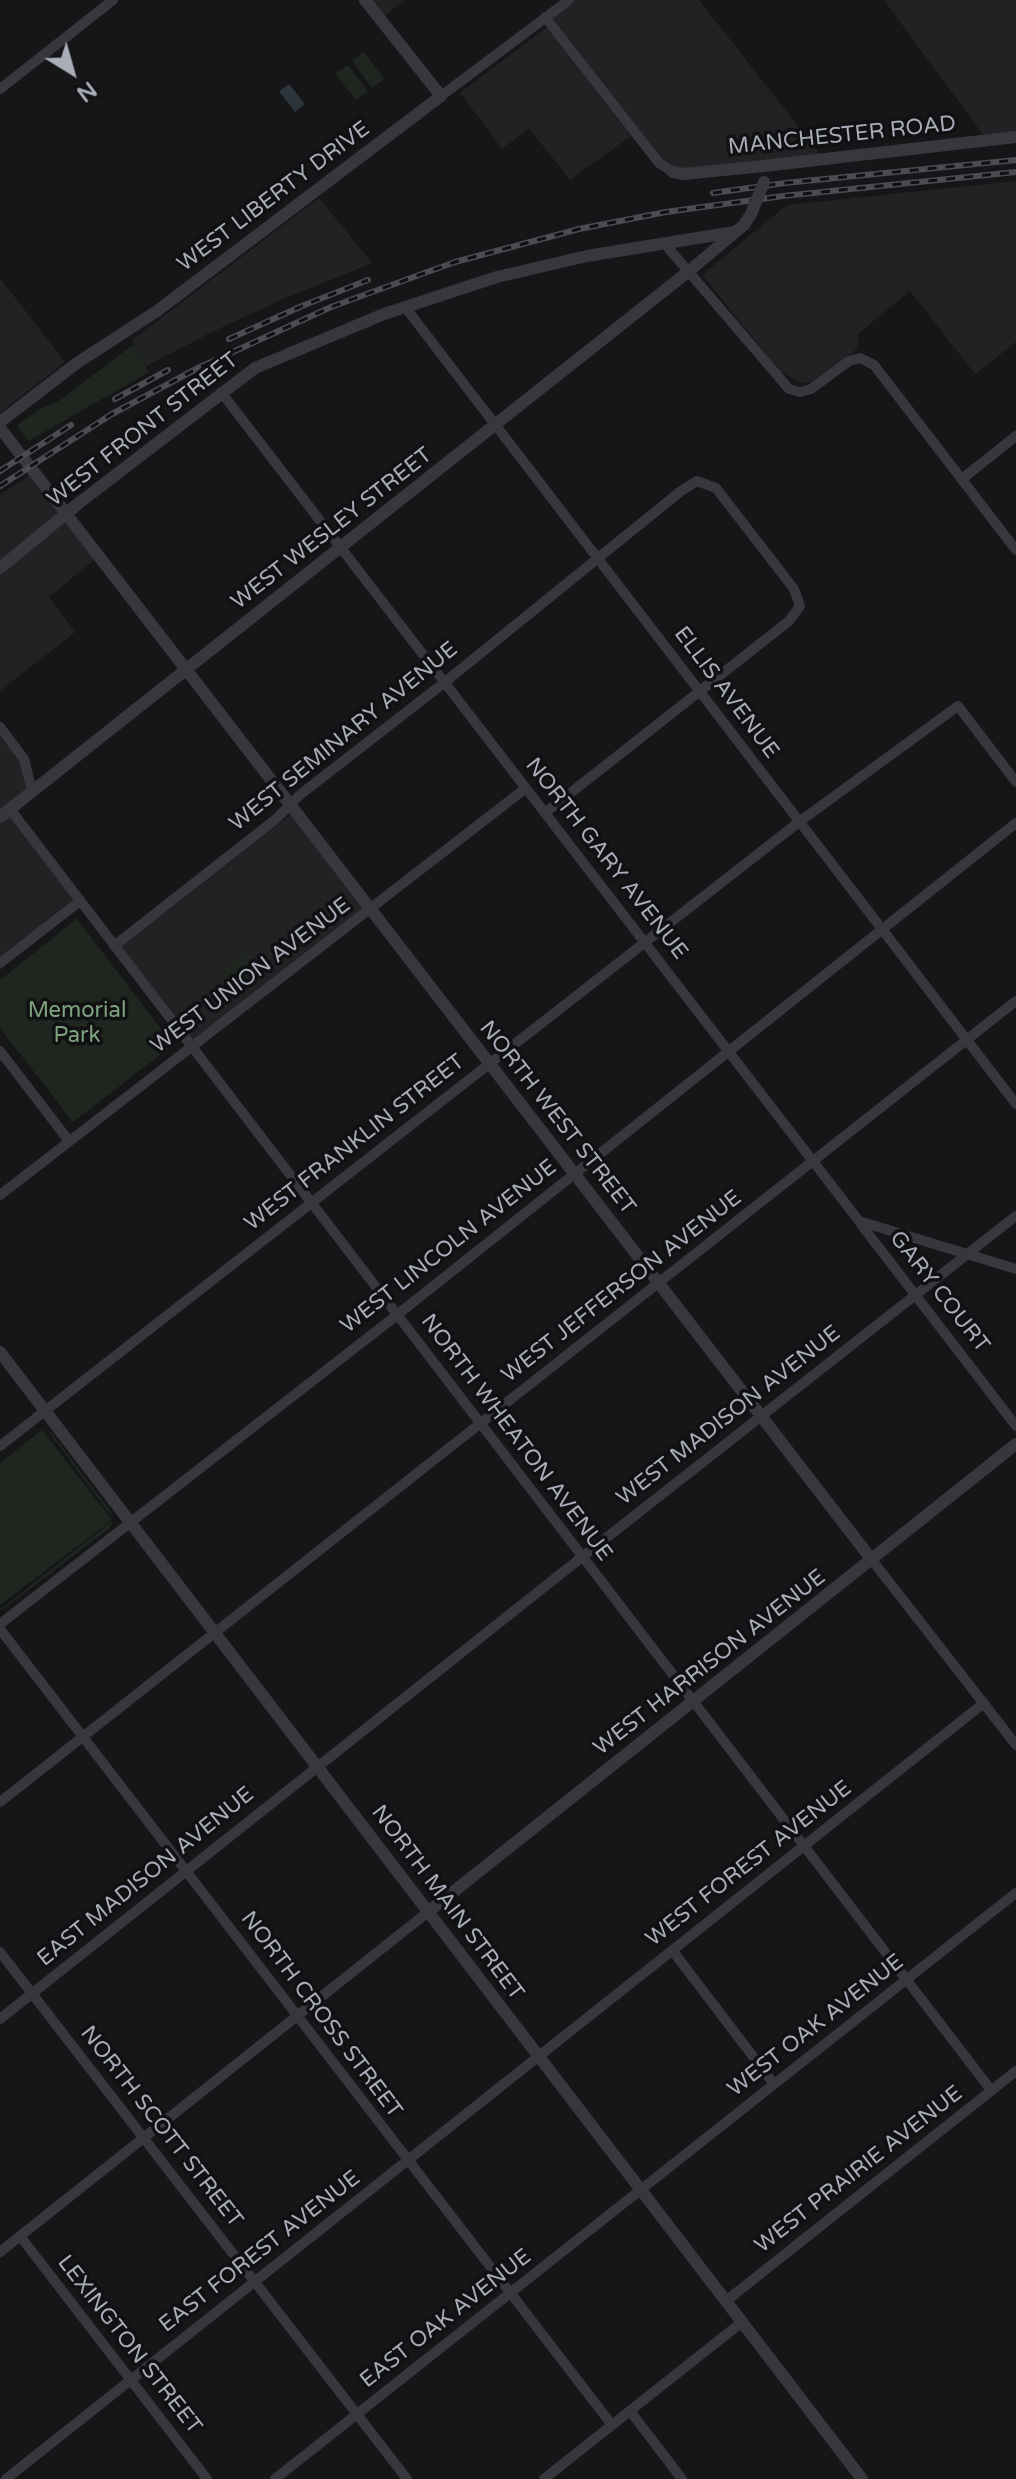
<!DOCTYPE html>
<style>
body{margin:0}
#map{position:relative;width:1016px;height:2479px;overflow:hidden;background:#161618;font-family:"Varela Round",sans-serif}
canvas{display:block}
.north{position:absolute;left:32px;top:32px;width:80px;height:80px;-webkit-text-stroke:6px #111113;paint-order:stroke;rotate:143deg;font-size:22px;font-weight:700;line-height:32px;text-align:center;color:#a8adb8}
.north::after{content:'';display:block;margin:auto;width:28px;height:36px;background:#a8adb8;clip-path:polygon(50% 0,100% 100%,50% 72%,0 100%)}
</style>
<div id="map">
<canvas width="1016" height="2479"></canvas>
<div class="north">N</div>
</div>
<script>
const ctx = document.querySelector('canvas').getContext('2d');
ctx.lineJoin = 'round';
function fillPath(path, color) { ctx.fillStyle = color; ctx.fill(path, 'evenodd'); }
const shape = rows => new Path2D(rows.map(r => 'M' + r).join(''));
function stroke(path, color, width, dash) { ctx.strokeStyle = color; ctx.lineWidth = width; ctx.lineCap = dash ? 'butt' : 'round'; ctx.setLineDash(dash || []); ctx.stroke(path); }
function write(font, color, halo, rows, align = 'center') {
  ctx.font = font + ' "Varela Round",sans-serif'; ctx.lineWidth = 7; ctx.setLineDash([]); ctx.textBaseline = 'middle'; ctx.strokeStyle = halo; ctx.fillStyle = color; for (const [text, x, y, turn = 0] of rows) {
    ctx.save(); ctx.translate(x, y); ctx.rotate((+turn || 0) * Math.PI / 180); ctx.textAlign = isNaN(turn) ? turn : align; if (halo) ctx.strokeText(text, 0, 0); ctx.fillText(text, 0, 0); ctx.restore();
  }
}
fillPath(shape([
 [366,0,404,0,381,19],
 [573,0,699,0,821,155,684,170,665,164,550,17],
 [884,0,1016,0,1016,132,984,136],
 [547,27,631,136,570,180,529,128,502,149,460,93],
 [1016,181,1016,342,975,374,910,291,859,333,857,349,815,382,800,383,780,371,702,275,787,205],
 [319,198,372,263,288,297,216,330,146,366,132,340],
 [0,278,65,362,0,413],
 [30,475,62,516,0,564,0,495],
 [66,521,95,559,49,597,75,632,0,691,0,573],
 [0,734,20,761,28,790,0,812],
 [10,813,75,898,0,957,0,821],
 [293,813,367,908,193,1041,121,947]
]), '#222225');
fillPath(shape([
 [364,52,384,79,372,88,352,61],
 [348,65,368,91,356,100,335,74],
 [134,344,149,372,29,441,17,426,39,409,56,403],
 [77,919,173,1045,73,1122,0,1028,0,980],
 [247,952,263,968,232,991,219,974],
 [46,1428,51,1432,112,1513,110,1515],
 [42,1430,112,1520,0,1605,0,1463],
 [111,1522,113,1522,110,1528,2,1610,1,1609]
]), '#1e261f');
fillPath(shape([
 [289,84,305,104,295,112,279,91]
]), '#2c353c');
stroke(shape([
 [545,17,659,163,673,172],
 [0,89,113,0],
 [441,96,569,0],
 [664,243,789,389,800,392,811,389,849,361,860,358,874,365,1016,550],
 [405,307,1016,1104],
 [221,392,859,1221,1016,1269],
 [962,479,1016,436],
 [0,727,24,759,32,791],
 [10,809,991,2090],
 [114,946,276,819,301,794,445,682,681,491,697,481,716,488,794,589,800,606,789,621,545,813],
 [0,963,80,901],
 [0,1051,69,1141],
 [0,1195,526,788],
 [860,1223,1016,1426],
 [0,1446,799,822,958,706,1016,782],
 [872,1560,1016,1745],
 [0,1624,397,1315,1016,823],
 [0,1629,612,2425],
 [0,1802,1016,1001],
 [672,1950,774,2084],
 [0,1952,407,2479],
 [0,2019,582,1557,1016,1216],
 [20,2236,207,2479],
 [0,2252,428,1912],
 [726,2301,1016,2071],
 [630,2411,682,2479],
 [6,2479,984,1703],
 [275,2479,1016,1893],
 [544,2479,742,2322]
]), '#37383d', 10);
stroke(shape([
 [673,172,683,174,764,166,1016,137],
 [0,422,77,363,157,311,441,96,365,0],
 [0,428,872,1560],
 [0,568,79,503,255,368,384,314,497,277,587,256,734,232],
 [0,817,689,271,744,225,751,214],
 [0,1352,862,2479],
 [428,1912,1016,1444]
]), '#37383d', 12);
const rail = shape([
 [713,193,785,183,1016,160],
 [229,339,302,306,368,280],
 [115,399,168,370],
 [0,471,71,425],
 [0,486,112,414,198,368,331,307,455,262,579,229,666,212,783,196,1016,172]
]);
stroke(rail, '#4a4c52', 6);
stroke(rail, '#111113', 3, [9]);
stroke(shape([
 [751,214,764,182]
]), '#37383d', 12);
write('22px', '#a8adb8', '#111113', [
 ["MANCHESTER ROAD",842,136,-6],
 ["WEST LIBERTY DRIVE",274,197,-37],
 ["WEST FRONT STREET",143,430,-38],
 ["WEST WESLEY STREET",332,529,-38],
 ["ELLIS AVENUE",726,693,53],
 ["WEST SEMINARY AVENUE",344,737,-39],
 ["NORTH GARY AVENUE",606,859,52],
 ["WEST UNION AVENUE",251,976,-37],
 ["NORTH WEST STREET",557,1118,52],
 ["WEST FRANKLIN STREET",355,1143,-38],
 ["WEST LINCOLN AVENUE",449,1247,-38],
 ["WEST JEFFERSON AVENUE",622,1287,-38],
 ["GARY COURT",939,1292,52],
 ["WEST MADISON AVENUE",729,1416,-38],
 ["NORTH WHEATON AVENUE",516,1438,53],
 ["WEST HARRISON AVENUE",710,1663,-38],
 ["WEST FOREST AVENUE",749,1864,-38],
 ["EAST MADISON AVENUE",146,1877,-39],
 ["NORTH MAIN STREET",447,1903,53],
 ["NORTH CROSS STREET",321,2015,53],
 ["WEST OAK AVENUE",816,2026,-38],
 ["NORTH SCOTT STREET",161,2127,52],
 ["WEST PRAIRIE AVENUE",859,2170,-38],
 ["EAST FOREST AVENUE",260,2252,-38],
 ["EAST OAK AVENUE",446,2319,-38],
 ["LEXINGTON STREET",129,2345,52]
]);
write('22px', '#7fa381', '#111113', [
 ["Memorial",77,1011],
 ["Park",77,1036]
]);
</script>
